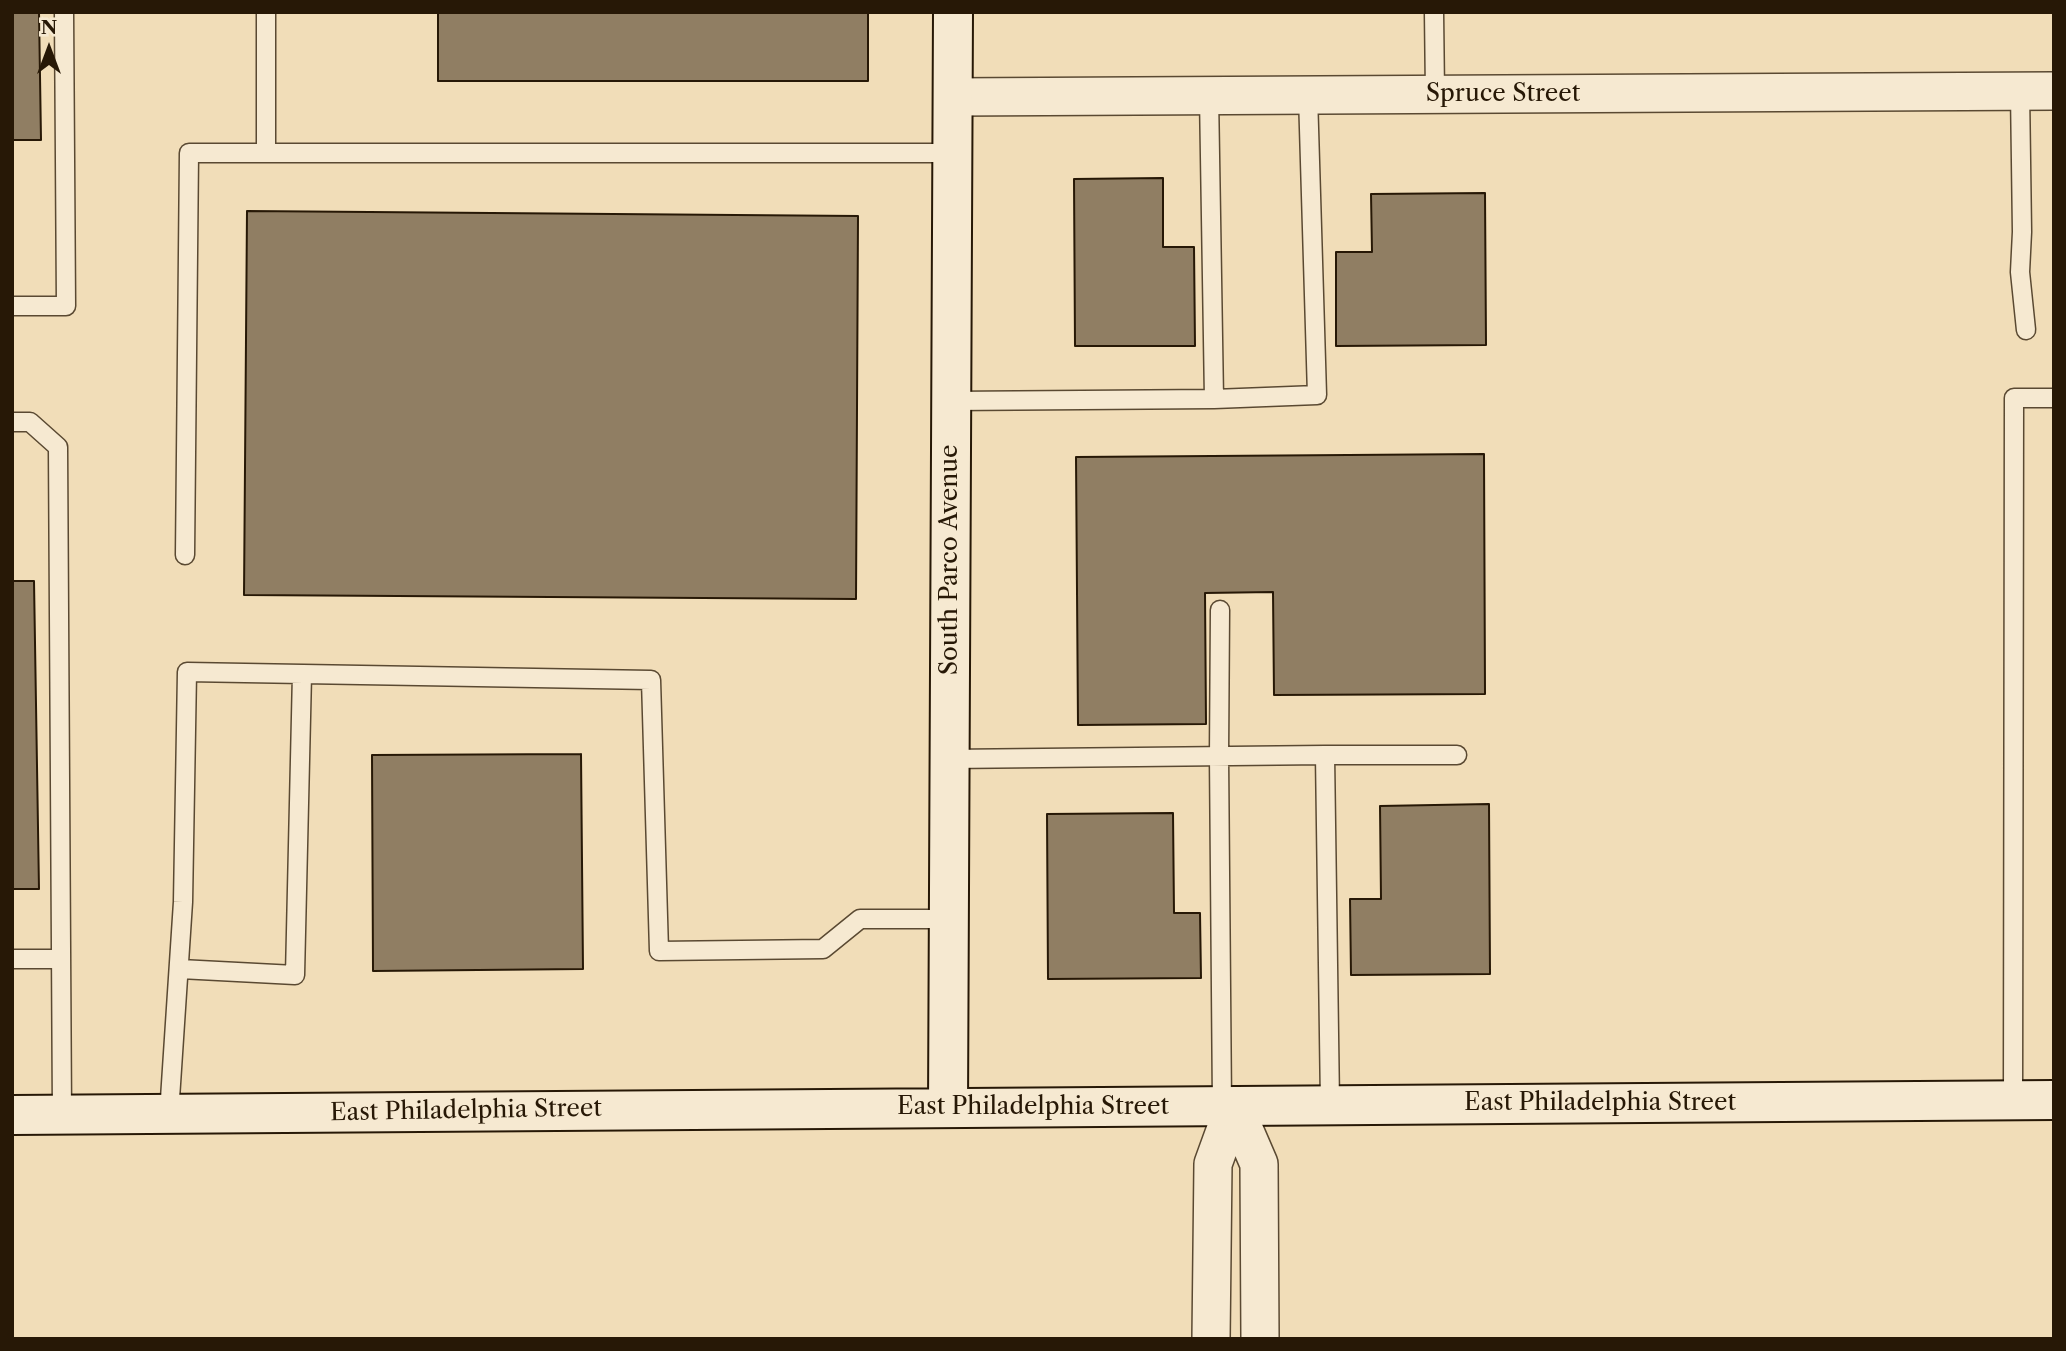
<!DOCTYPE html>
<style>
body{margin:0}
#map{position:relative;width:2066px;height:1351px;overflow:hidden;background:#f1ddb8;font-family:"Libre Caslon Text",serif}
canvas{display:block}
.frame{position:absolute;inset:0;border:14px solid #271806;pointer-events:none}
.north{position:absolute;left:14px;top:14px;width:70px;height:70px;-webkit-text-stroke:5px #f6e9d1;paint-order:stroke;rotate:0deg;font-size:19px;font-weight:700;line-height:28px;text-align:center;color:#271806}
.north::after{content:'';display:block;margin:auto;width:24px;height:32px;background:#271806;clip-path:polygon(50% 0,100% 100%,50% 72%,0 100%)}
</style>
<div id="map">
<canvas width="2066" height="1351"></canvas>
<div class="frame"></div>
<div class="north">N</div>
</div>
<script>
const ctx = document.querySelector('canvas').getContext('2d');
ctx.lineJoin = 'round';
function fillPath(path, color) { ctx.fillStyle = color; ctx.fill(path, 'evenodd'); }
const shape = rows => new Path2D(rows.map(r => 'M' + r).join(''));
function stroke(path, color, width, dash) { ctx.strokeStyle = color; ctx.lineWidth = width; ctx.lineCap = dash ? 'butt' : 'round'; ctx.setLineDash(dash || []); ctx.stroke(path); }
function write(font, color, halo, rows, align = 'center') {
  ctx.font = font + ' "Libre Caslon Text",serif'; ctx.lineWidth = 5; ctx.setLineDash([]); ctx.textBaseline = 'middle'; ctx.strokeStyle = halo; ctx.fillStyle = color; for (const [text, x, y, turn = 0] of rows) {
    ctx.save(); ctx.translate(x, y); ctx.rotate((+turn || 0) * Math.PI / 180); ctx.textAlign = isNaN(turn) ? turn : align; if (halo) ctx.strokeText(text, 0, 0); ctx.fillText(text, 0, 0); ctx.restore();
  }
}
const building = shape([
 [12,12,39,12,41,140,12,140,12,12],
 [438,12,868,12,868,81,438,81,438,12],
 [1163,178,1163,247,1194,247,1195,346,1075,346,1074,179,1163,178],
 [1485,193,1486,345,1336,346,1336,252,1372,252,1371,194,1485,193],
 [247,211,858,216,856,599,244,595,247,211],
 [1484,454,1485,694,1274,695,1273,592,1205,593,1206,724,1078,725,1076,457,1484,454],
 [12,581,34,581,39,889,12,889,12,581],
 [581,754,583,969,373,971,372,755,581,754],
 [1489,804,1490,974,1351,975,1350,899,1381,899,1380,806,1489,804],
 [1173,813,1174,913,1200,913,1201,978,1048,979,1047,814,1173,813]
]);
fillPath(building, '#907e63');
stroke(building, '#271806', 2);
const lane = shape([
 [266,12,266,153],
 [1434,12,1435,94],
 [2020,91,2022,232,2020,272,2026,330],
 [12,306,66,306,64,12],
 [1214,399,1317,395,1308,95],
 [951,401,1214,399,1209,95],
 [12,422,30,422,58,447,62,1115],
 [185,555,189,153,953,153],
 [1220,610,1219,756,1222,1106],
 [1325,755,1457,755],
 [949,759,1325,755,1330,1104],
 [12,959,61,959],
 [180,969,295,975,302,674],
 [2013,1100,2014,398,2054,398],
 [169,1114,183,902,187,672,651,680,659,951,823,949,860,919,949,919]
]);
const street = shape([
 [953,97,2054,91],
 [1234,1106,1259,1164,1260,1339],
 [1211,1339,1213,1164,1234,1106]
]);
const secondary = shape([
 [948,1107,953,12],
 [12,1115,2054,1100]
]);
stroke(lane, '#5a4932', 21);
stroke(street, '#5a4932', 40);
stroke(secondary, '#271806', 42);
stroke(lane, '#f6e9d1', 18);
stroke(street, '#f6e9d1', 37);
stroke(secondary, '#f6e9d1', 38);
write('24px', '#271806', '#f6e9d1', [
 ["Spruce Street",1503,94],
 ["South Parco Avenue",950,560,-90],
 ["East Philadelphia Street",1600,1103],
 ["East Philadelphia Street",1033,1107],
 ["East Philadelphia Street",466,1111,-1]
]);
</script>
